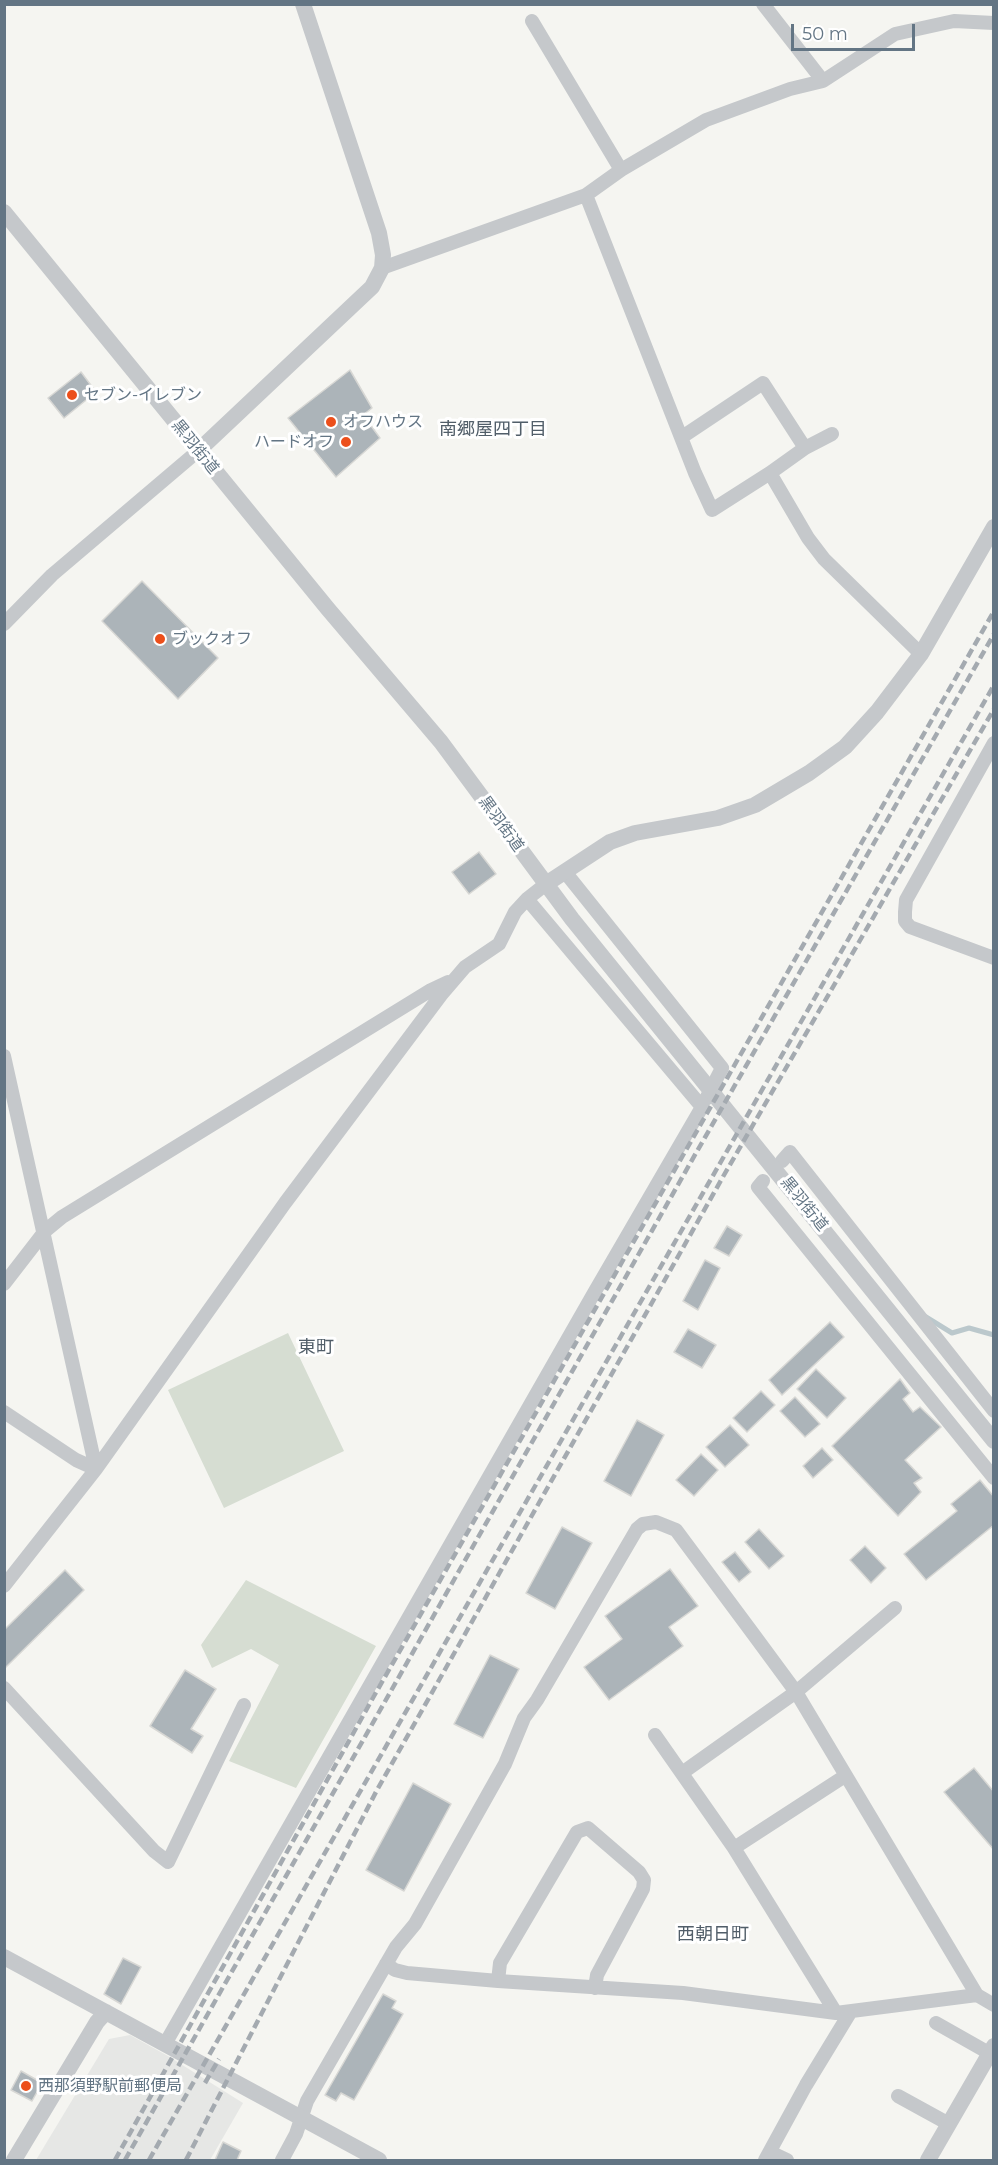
<!DOCTYPE html>
<meta charset="utf-8">
<style>
body{margin:0}
#map{position:relative;width:998px;height:2165px;overflow:hidden;background:#f5f5f1;font-family:Montserrat,sans-serif}
canvas{display:block}
.frame{position:absolute;inset:0;border:6px solid #637584;pointer-events:none}
.scale{position:absolute;left:791px;top:24px;width:124px;height:27px;box-sizing:border-box;border:3px solid #637584;border-top:0;padding-left:8px;font-size:18px;line-height:21px;white-space:nowrap;color:#637584;-webkit-text-stroke:4px #fff;paint-order:stroke}
</style>
<div id="map">
<canvas width="998" height="2165"></canvas>
<div class="frame"></div>
<div class="scale">50 m</div>
</div>
<script>
const ctx = document.querySelector('canvas').getContext('2d');
ctx.lineJoin = 'round';
function fillPath(path, color) { ctx.fillStyle = color; ctx.fill(path, 'evenodd'); }
const shape = rows => new Path2D(rows.map(r => 'M' + r).join(''));
function stroke(path, color, width, dash) { ctx.strokeStyle = color; ctx.lineWidth = width; ctx.lineCap = dash ? 'butt' : 'round'; ctx.setLineDash(dash || []); ctx.stroke(path); }
function write(font, color, halo, rows, align = 'center') {
  ctx.font = font + ' Montserrat,"Noto Sans JP",sans-serif'; ctx.lineWidth = 6; ctx.setLineDash([]); ctx.textBaseline = 'middle'; ctx.strokeStyle = halo; ctx.fillStyle = color; for (const [text, x, y, turn = 0] of rows) {
    ctx.save(); ctx.translate(x, y); ctx.rotate((+turn || 0) * Math.PI / 180); ctx.textAlign = isNaN(turn) ? turn : align; if (halo) ctx.strokeText(text, 0, 0); ctx.fillText(text, 0, 0); ctx.restore();
  }
}
fillPath(shape([
 [130,2035,168,2056,243,2103,210,2160,36,2160,109,2039]
]), '#e6e7e5');
fillPath(shape([
 [288,1333,344,1451,224,1508,168,1390],
 [246,1580,376,1646,296,1788,229,1761,279,1665,251,1649,212,1668,201,1645]
]), '#d6ddd2');
stroke(shape([
 [926,1317,952,1333,969,1328,994,1335]
]), '#bbc8cc', 5);
const building = shape([
 [350,370,372,408,363,415,380,438,336,477,288,418,350,370],
 [81,372,96,392,64,418,48,398,81,372],
 [142,581,218,658,178,699,102,621,142,581],
 [479,852,496,874,469,894,452,872,479,852],
 [727,1226,742,1235,729,1256,714,1248,727,1226],
 [705,1260,720,1268,698,1310,683,1301,705,1260],
 [830,1322,844,1337,782,1395,769,1380,830,1322],
 [688,1329,716,1345,702,1368,674,1352,688,1329],
 [816,1369,846,1398,827,1418,797,1389,816,1369],
 [900,1379,910,1393,903,1399,913,1412,920,1407,941,1427,905,1460,922,1478,914,1483,921,1492,898,1516,832,1446,900,1379],
 [761,1391,775,1405,747,1432,733,1418,761,1391],
 [795,1397,820,1424,805,1437,780,1411,795,1397],
 [637,1420,664,1435,631,1496,604,1481,637,1420],
 [730,1425,749,1445,725,1467,706,1447,730,1425],
 [822,1448,833,1460,813,1478,803,1466,822,1448],
 [701,1454,718,1470,694,1496,676,1480,701,1454],
 [980,1480,994,1497,994,1525,926,1580,904,1554,957,1511,951,1504,980,1480],
 [562,1527,592,1543,555,1609,526,1593,562,1527],
 [759,1529,784,1556,769,1569,745,1542,759,1529],
 [865,1546,886,1568,871,1583,850,1560,865,1546],
 [735,1552,751,1572,739,1582,722,1562,735,1552],
 [670,1569,698,1606,669,1627,683,1646,609,1700,584,1667,622,1639,605,1616,670,1569],
 [65,1570,84,1590,4,1669,4,1630,65,1570],
 [490,1655,519,1669,483,1738,454,1724,490,1655],
 [185,1670,216,1689,191,1729,203,1736,192,1753,150,1726,185,1670],
 [974,1768,994,1792,994,1850,944,1792,974,1768],
 [413,1783,451,1804,404,1891,366,1870,413,1783],
 [123,1958,141,1967,121,2004,104,1994,123,1958],
 [383,1994,396,2001,392,2008,403,2014,354,2100,341,2093,336,2101,325,2095,383,1994],
 [21,2071,42,2083,32,2101,11,2090,21,2071],
 [223,2142,241,2151,237,2160,215,2160,223,2142]
]);
fillPath(building, '#acb4b9');
stroke(building, '#d7d7d4', 1.5);
stroke(shape([
 [763,4,823,81],
 [532,21,621,170],
 [586,195,695,473,712,510,770,473,808,538,824,559,921,654],
 [382,268,586,195,621,170,706,120,790,89,823,81,895,34,954,21,994,23],
 [682,437,763,383,805,448],
 [770,473,805,448,832,434],
 [4,624,52,575,198,451],
 [994,743,906,900,905,912,905,921,910,927,994,958],
 [565,872,722,1068,706,1099],
 [4,1056,96,1469],
 [782,1161,790,1152,994,1411],
 [763,1181,758,1187,994,1478],
 [4,1284,45,1231,62,1217,431,990,448,982],
 [4,1412,76,1460,96,1469],
 [4,1586,96,1469,285,1203,441,995,465,967,499,944,515,912,527,899,546,884],
 [4,1688,154,1851,168,1862,244,1705],
 [655,1735,734,1848,836,2013],
 [682,1773,796,1692,895,1608],
 [734,1848,845,1776],
 [386,1964,395,1970,407,1973,498,1981,683,1993,836,2013,977,1995],
 [498,1981,500,1963,577,1832,588,1828,639,1872,644,1880,643,1889,597,1975,595,1988],
 [936,2023,989,2053],
 [165,2044,594,1293,702,1107,527,899],
 [898,2096,949,2124],
 [770,2152,787,2160],
 [282,2160,296,2134,307,2101,396,1947,415,1924,505,1764,524,1718,537,1700,637,1529,643,1524,656,1522,676,1530,754,1635,796,1692,977,1995,994,2005],
 [765,2160,806,2085,851,2011]
]), '#c5c8cb', 14);
stroke(shape([
 [4,212,328,609,441,742,572,919,994,1441],
 [198,451,372,287,382,268,383,255,379,233,303,4],
 [546,884,610,842,635,833,718,818,755,805,809,773,845,747,877,712,921,654,994,527],
 [4,1957,379,2160],
 [14,2160,97,2022,106,2012],
 [928,2160,994,2046]
]), '#c5c8cb', 16);
stroke(shape([
 [205,2083,219,2059],
 [115,2160,374,1696,994,611],
 [125,2160,696,1153,994,634],
 [149,2160,994,685],
 [186,2160,377,1790,724,1175,994,709]
]), '#a4aab0', 4.5, [9, 4.5]);
for (const [x, y, r, color] of [
 [72,395,6,"#ec4f1b"],
 [331,422,6,"#ec4f1b"],
 [346,442,6,"#ec4f1b"],
 [160,639,6,"#ec4f1b"],
 [26,2086,6,"#ec4f1b"]
]) { const dot = new Path2D(); dot.arc(x, y, r, 0, 2 * Math.PI); ctx.fillStyle = color; ctx.fill(dot); stroke(dot, '#fff', 2); }
write('16px', '#637584', '#fff', [
 ["セブン-イレブン",84,395],
 ["オフハウス",343,422],
 ["ハードオフ",334,442,"right"],
 ["ブックオフ",172,639],
 ["西那須野駅前郵便局",38,2086]
], 'left');
write('16px', '#637584', '#fff', [
 ["黒羽街道",195,447,51],
 ["黒羽街道",501,824,54],
 ["黒羽街道",804,1204,51]
]);
write('18px', '#515e69', '#fff', [
 ["南郷屋四丁目",493,430],
 ["東町",316,1348],
 ["西朝日町",713,1935]
]);
</script>
